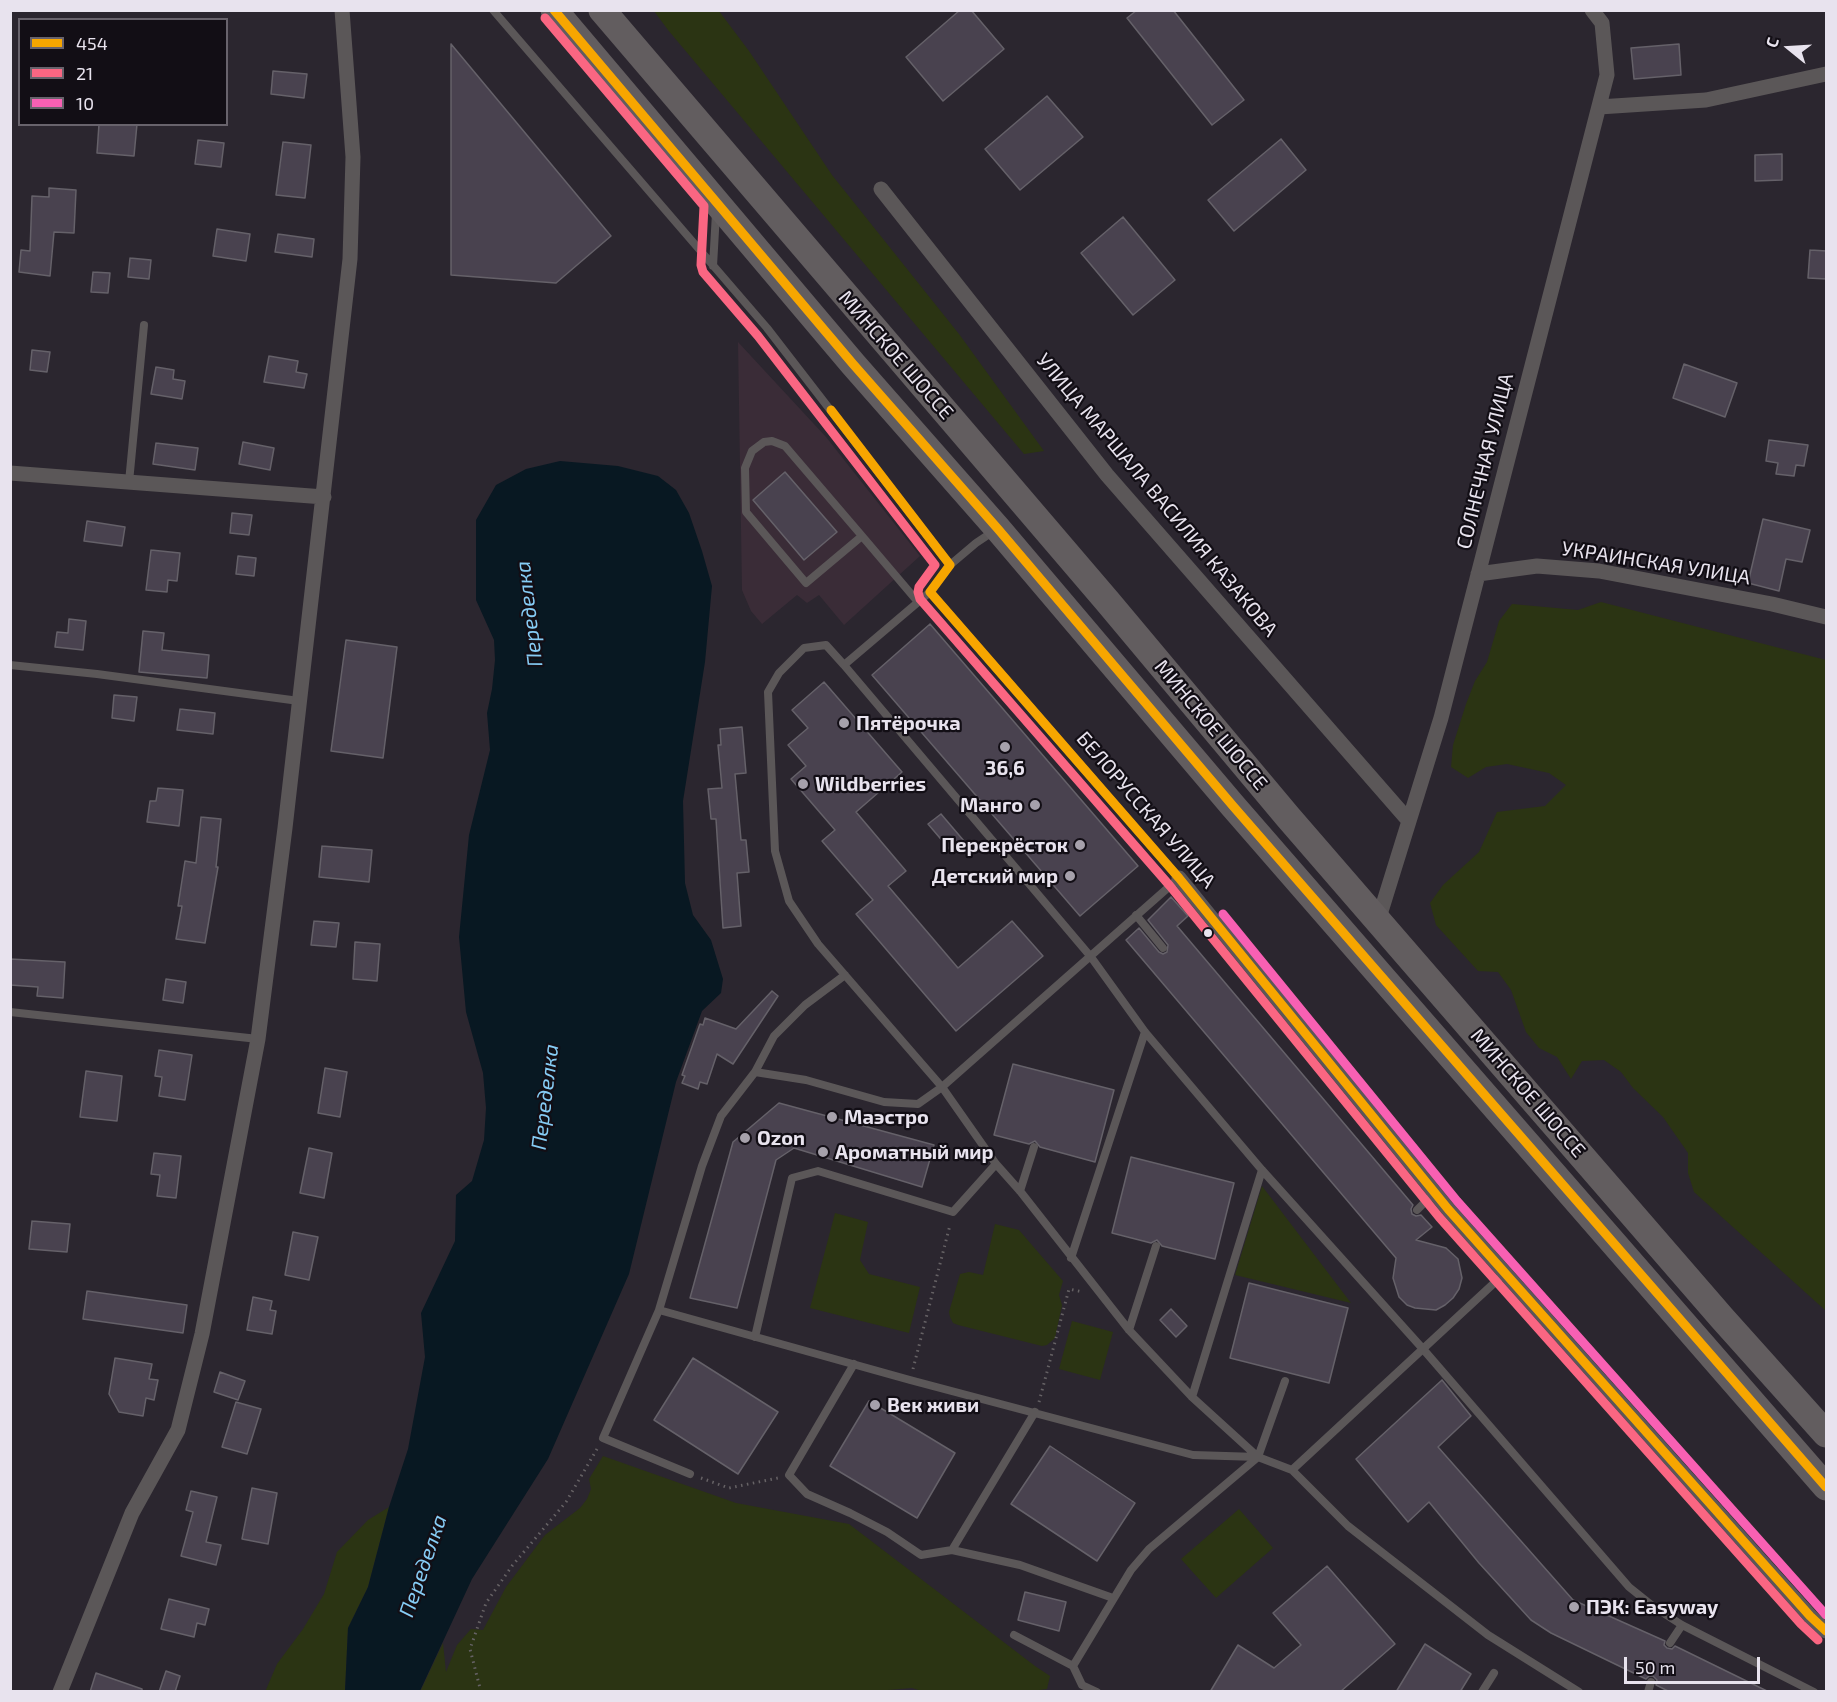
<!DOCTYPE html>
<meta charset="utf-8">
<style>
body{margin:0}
#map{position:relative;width:1837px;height:1702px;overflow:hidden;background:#2b262f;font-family:"Exo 2",sans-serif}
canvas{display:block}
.frame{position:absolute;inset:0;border:12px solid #e8e3ee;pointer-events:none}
.legend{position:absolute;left:18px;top:18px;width:210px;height:108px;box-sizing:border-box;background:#120e15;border:2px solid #68636c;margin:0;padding:8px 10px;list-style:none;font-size:18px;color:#e8e3ee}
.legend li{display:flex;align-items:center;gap:12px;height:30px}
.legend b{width:30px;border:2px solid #68636c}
.north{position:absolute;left:1759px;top:18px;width:60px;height:60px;-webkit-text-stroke:4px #120e15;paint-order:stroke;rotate:288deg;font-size:16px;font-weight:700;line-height:24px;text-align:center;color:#e8e3ee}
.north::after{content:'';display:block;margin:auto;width:21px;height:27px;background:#e8e3ee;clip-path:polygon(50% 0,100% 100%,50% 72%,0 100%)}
.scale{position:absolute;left:1624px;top:1657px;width:136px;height:27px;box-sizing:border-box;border:3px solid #e8e3ee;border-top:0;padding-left:8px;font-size:18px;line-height:21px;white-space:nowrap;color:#e8e3ee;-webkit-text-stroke:4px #120e15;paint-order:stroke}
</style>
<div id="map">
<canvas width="1837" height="1702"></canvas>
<div class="frame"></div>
<ul class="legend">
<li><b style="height:8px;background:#f7a600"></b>454</li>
<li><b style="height:8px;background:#fa6682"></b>21</li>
<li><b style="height:8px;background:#f860b3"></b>10</li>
</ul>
<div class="north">С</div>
<div class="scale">50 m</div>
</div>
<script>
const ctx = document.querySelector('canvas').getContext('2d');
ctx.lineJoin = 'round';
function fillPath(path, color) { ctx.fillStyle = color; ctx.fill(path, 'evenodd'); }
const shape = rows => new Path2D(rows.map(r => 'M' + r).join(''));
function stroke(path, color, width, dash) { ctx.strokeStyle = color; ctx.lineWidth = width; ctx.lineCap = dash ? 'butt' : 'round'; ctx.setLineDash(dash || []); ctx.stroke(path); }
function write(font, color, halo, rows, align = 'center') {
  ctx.font = font + ' "Exo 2",sans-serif'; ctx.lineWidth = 4.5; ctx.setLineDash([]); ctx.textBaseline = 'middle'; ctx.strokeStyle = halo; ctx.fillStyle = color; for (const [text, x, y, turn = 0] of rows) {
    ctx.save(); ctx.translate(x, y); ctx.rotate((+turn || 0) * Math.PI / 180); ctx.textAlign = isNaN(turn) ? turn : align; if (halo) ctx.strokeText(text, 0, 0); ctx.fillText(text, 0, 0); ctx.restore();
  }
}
fillPath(shape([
 [738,342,826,437,920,556,844,625,819,595,807,603,797,595,762,624,751,611,742,590]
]), '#3a2c37');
fillPath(shape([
 [654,11,719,11,749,51,832,175,959,334,1044,451,1024,454,668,30],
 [1601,602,1826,660,1826,1311,1694,1192,1688,1173,1688,1153,1663,1117,1633,1088,1621,1072,1604,1060,1582,1061,1571,1079,1557,1057,1539,1048,1526,1032,1511,990,1498,972,1478,971,1436,925,1430,903,1443,885,1479,852,1497,812,1545,806,1566,785,1549,773,1507,764,1486,767,1468,778,1451,767,1453,745,1466,704,1475,681,1487,662,1499,621,1512,604,1578,610],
 [1262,1186,1351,1303,1235,1275],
 [835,1213,868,1222,860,1260,869,1274,920,1287,909,1333,810,1308],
 [995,1224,1019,1230,1063,1281,1059,1295,1062,1305,1055,1338,1047,1345,1042,1346,958,1325,953,1323,950,1317,949,1312,960,1274,969,1272,983,1275],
 [1072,1321,1113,1332,1100,1380,1059,1369],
 [603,1456,736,1503,849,1524,1035,1666,1050,1676,1047,1689,1025,1692,925,1692,912,1688,864,1692,420,1692,443,1643,446,1672,457,1645,471,1629,483,1630,506,1587,545,1535,580,1508,587,1499,591,1489,589,1479],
 [389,1507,368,1587,348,1628,345,1691,265,1692,277,1664,303,1629,324,1594,337,1552,368,1520],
 [1239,1509,1273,1548,1216,1598,1181,1559]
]), '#2b3413');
fillPath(shape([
 [560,461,618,466,658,476,676,490,689,513,702,551,712,586,705,662,683,801,685,883,693,915,711,940,723,979,721,993,702,1011,676,1082,629,1274,548,1459,472,1579,420,1691,345,1691,348,1628,368,1587,389,1507,408,1449,425,1357,421,1313,455,1241,456,1195,472,1181,484,1140,486,1108,483,1073,466,1012,459,937,469,835,490,750,487,713,492,689,495,660,494,640,476,600,476,520,496,485,526,469]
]), '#081822');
const building = shape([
 [960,10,971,10,1004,49,943,101,906,57,960,10],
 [1137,10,1173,10,1244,100,1212,125,1127,18,1137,10],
 [451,44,611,236,556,283,451,275,451,44],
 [1679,44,1681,75,1634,79,1631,48,1679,44],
 [273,71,307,74,304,98,271,94,273,71],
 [1047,96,1083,137,1020,190,985,149,1047,96],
 [99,124,137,124,134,156,97,153,99,124],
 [1281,139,1306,170,1234,231,1208,200,1281,139],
 [198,140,224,143,221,167,195,164,198,140],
 [283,142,311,145,305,198,276,195,283,142],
 [1782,154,1782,180,1755,181,1755,155,1782,154],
 [49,188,76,190,74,233,54,232,50,276,19,272,21,250,30,251,32,196,49,197,49,188],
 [1123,217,1175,280,1133,315,1081,253,1123,217],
 [217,229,250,234,246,261,213,256,217,229],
 [278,234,314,239,312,257,275,252,278,234],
 [1810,250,1827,251,1827,279,1808,278,1810,250],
 [130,258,151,260,149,279,128,277,130,258],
 [93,272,110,273,108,293,91,292,93,272],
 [32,350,50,352,47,372,30,370,32,350],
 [269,356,298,361,296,372,307,374,304,388,264,382,269,356],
 [1684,364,1737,383,1725,417,1673,398,1684,364],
 [156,367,174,370,173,379,185,381,182,399,151,394,156,367],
 [1769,440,1808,445,1804,466,1796,465,1794,476,1776,474,1778,463,1766,461,1769,440],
 [243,442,274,448,270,470,239,464,243,442],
 [156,443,198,448,195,470,153,464,156,443],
 [785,472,837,532,804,560,753,500,785,472],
 [232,513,252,515,249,535,230,533,232,513],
 [1763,519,1810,530,1802,562,1786,559,1779,591,1748,583,1763,519],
 [87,521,125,527,122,546,84,541,87,521],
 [151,550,180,553,177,581,168,580,167,592,146,590,151,550],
 [238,556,256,558,254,576,236,574,238,556],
 [69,619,86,621,83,650,55,647,57,632,68,633,69,619],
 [930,624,1138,866,1080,916,872,675,930,624],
 [143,631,164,633,162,650,209,655,207,678,139,672,143,631],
 [346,640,397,647,383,758,331,751,346,640],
 [824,682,902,772,856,812,906,871,888,886,958,968,1012,921,1043,956,956,1031,856,914,873,900,822,841,835,830,791,779,806,766,788,745,808,728,792,710,824,682],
 [114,695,137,697,134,721,112,718,114,695],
 [180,709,215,713,213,734,177,730,180,709],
 [742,727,746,773,735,774,741,840,746,840,749,872,737,873,741,926,723,928,716,819,711,819,708,789,722,788,718,745,721,745,720,729,742,727],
 [158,788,183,790,179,826,147,822,150,801,156,801,158,788],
 [941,814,964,841,951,851,928,824,941,814],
 [201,817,221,819,216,867,218,867,205,943,176,939,182,906,178,906,185,861,196,863,201,817],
 [322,846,372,850,369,882,319,877,322,846],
 [1171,897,1188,916,1177,926,1413,1205,1411,1209,1412,1214,1416,1216,1421,1215,1432,1227,1416,1240,1446,1248,1458,1259,1462,1278,1459,1289,1453,1298,1445,1305,1436,1310,1415,1308,1407,1305,1399,1297,1393,1278,1396,1258,1126,940,1139,928,1159,952,1163,954,1167,952,1168,945,1148,920,1171,897],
 [314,921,339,923,336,947,311,945,314,921],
 [355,942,380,944,377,981,353,979,355,942],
 [10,959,65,962,63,998,37,996,38,987,10,985,10,959],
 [166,979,186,982,183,1003,163,1000,166,979],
 [772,991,778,996,733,1064,717,1054,707,1084,700,1082,698,1089,682,1083,685,1076,682,1075,700,1024,703,1025,705,1018,736,1029,772,991],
 [159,1050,192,1055,185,1100,159,1096,162,1077,155,1076,159,1050],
 [1013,1064,1114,1090,1095,1162,1040,1147,1035,1141,1029,1144,994,1135,1013,1064],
 [325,1068,347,1072,340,1117,318,1113,325,1068],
 [86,1071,122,1076,117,1121,80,1117,86,1071],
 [779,1103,934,1145,922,1187,794,1148,776,1160,737,1308,690,1298,733,1142,779,1103],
 [309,1148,332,1153,324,1198,300,1193,309,1148],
 [154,1153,181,1156,176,1198,157,1196,160,1175,151,1174,154,1153],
 [1131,1157,1234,1183,1215,1259,1162,1246,1157,1240,1151,1243,1112,1233,1131,1157],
 [32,1221,70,1224,67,1252,29,1249,32,1221],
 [293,1232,318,1237,309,1280,285,1275,293,1232],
 [1249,1283,1348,1308,1329,1383,1230,1358,1249,1283],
 [87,1291,187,1305,183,1333,83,1319,87,1291],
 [253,1297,272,1301,270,1310,276,1311,272,1334,247,1330,253,1297],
 [1171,1309,1187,1326,1176,1337,1160,1320,1171,1309],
 [115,1358,152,1364,149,1379,158,1380,154,1400,146,1398,143,1416,119,1412,109,1394,115,1358],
 [693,1358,778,1412,738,1474,654,1420,693,1358],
 [220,1372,245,1381,238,1400,214,1392,220,1372],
 [1442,1380,1471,1416,1438,1447,1573,1600,1665,1641,1664,1645,1667,1648,1672,1649,1675,1646,1769,1692,1670,1692,1656,1685,1657,1680,1653,1676,1649,1676,1646,1679,1551,1633,1531,1620,1479,1563,1429,1502,1408,1522,1356,1459,1442,1380],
 [869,1401,955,1453,917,1518,830,1466,869,1401],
 [236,1402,261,1409,247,1454,222,1447,236,1402],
 [1050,1446,1135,1503,1097,1561,1011,1504,1050,1446],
 [252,1488,277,1493,268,1544,242,1539,252,1488],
 [191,1491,217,1497,206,1542,221,1545,216,1565,181,1556,193,1512,186,1510,191,1491],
 [1327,1566,1395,1644,1340,1692,1210,1692,1238,1645,1274,1668,1301,1645,1273,1613,1327,1566],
 [1025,1592,1066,1602,1059,1631,1018,1620,1025,1592],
 [169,1599,209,1609,205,1625,197,1623,194,1637,161,1629,169,1599],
 [1425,1644,1471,1674,1460,1692,1396,1692,1425,1644],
 [166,1671,180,1676,175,1692,159,1692,166,1671],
 [96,1673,142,1689,142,1692,90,1692,96,1673]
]);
fillPath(building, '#49424f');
stroke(building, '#656169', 1.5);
stroke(shape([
 [913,1369,950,1225],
 [1039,1402,1069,1289,1083,1292],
 [701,1478,729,1488,778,1478],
 [481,1692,470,1649,486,1603,512,1566,566,1502,597,1449]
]), '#666265', 3, [1.5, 4.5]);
stroke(shape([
 [493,10,767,328,950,565],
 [713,266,716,213],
 [129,482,144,325],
 [862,536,806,583,746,512,745,468,752,451,764,442,772,441,785,446,862,536,918,602],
 [10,665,97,674,299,701],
 [844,665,930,592,950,565,976,543,994,531],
 [1136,915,1163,948],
 [10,1012,258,1039],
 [755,1072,774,1036,805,1005,845,975],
 [1020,1191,1034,1147],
 [1417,1210,1434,1193],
 [1071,1258,1145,1032],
 [659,1310,702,1166,721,1116,755,1072,806,1080,884,1102,918,1104,942,1087,1179,878,930,592],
 [1129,1330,1156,1246],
 [755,1337,792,1178,818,1171,953,1212,996,1164],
 [854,1364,789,1475,807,1494,850,1513,887,1532,921,1555,952,1550,1035,1412],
 [1192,1397,1262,1170],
 [1292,1470,1505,1273],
 [690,1474,603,1438,659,1310,910,1380,1193,1455,1258,1457],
 [952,1550,1020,1565,1113,1598],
 [1014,1635,1073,1666,1082,1685,1097,1692],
 [1670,1643,1682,1625],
 [1073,1666,1131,1570,1149,1549,1258,1457,1285,1381],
 [1482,1692,1494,1673],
 [1579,1692,1488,1635,1348,1526,1292,1470,1258,1457,1192,1397,1129,1330,1020,1191,996,1164,942,1087,818,944,789,901,775,851,768,692,779,673,804,648,826,645,844,665,1091,957,1145,1032,1262,1170,1423,1349,1629,1587,1654,1607,1682,1625,1814,1692],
 [1648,1692,1651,1682]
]), '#5b5758', 8);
stroke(shape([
 [1599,107,1706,100,1826,74],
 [881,189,1107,475,1409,821],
 [10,473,324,497],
 [1478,574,1537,566,1599,571,1772,604,1826,617],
 [1179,878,1448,1209,1810,1616,1826,1631],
 [1378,921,1441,718,1607,75,1602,23,1592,10],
 [60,1692,132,1513,178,1430,202,1334,258,1039,285,828,350,259,353,157,342,10]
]), '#5b5758', 15);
stroke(shape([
 [554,10,853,364,998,529,1233,806,1826,1487],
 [602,10,1108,602,1288,817,1722,1318,1826,1434]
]), '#625d5f', 27);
stroke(shape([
 [554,10,853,364,998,529,1233,806,1826,1487],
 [831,410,950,565,930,592,1179,878,1448,1209,1810,1616,1826,1631]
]), '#f7a600', 9);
stroke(shape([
 [545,18,704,206,701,265,703,272,758,336,935,565,919,587,918,592,920,599,1170,886,1439,1217,1801,1624,1818,1640]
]), '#fa6682', 9);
stroke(shape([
 [1223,914,1457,1201,1826,1615]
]), '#f860b3', 9);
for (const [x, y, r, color] of [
 [844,723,6,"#a6a1ab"],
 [1005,747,6,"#a6a1ab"],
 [803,784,6,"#a6a1ab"],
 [1035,805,6,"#a6a1ab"],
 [1080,845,6,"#a6a1ab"],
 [1070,876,6,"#a6a1ab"],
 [1208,933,5,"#e8e3ee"],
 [832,1117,6,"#a6a1ab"],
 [745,1138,6,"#a6a1ab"],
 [823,1152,6,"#a6a1ab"],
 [875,1405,6,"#a6a1ab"],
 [1574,1607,6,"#a6a1ab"]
]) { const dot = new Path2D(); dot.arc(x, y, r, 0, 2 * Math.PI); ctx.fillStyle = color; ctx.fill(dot); stroke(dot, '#120e15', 2); }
write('20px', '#e8e3ee', '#120e15', [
 ["МИНСКОЕ ШОССЕ",896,355,49],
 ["СОЛНЕЧНАЯ УЛИЦА",1485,461,-76],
 ["УЛИЦА МАРШАЛА ВАСИЛИЯ КАЗАКОВА",1157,495,50],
 ["УКРАИНСКАЯ УЛИЦА",1656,563,9],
 ["МИНСКОЕ ШОССЕ",1211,725,50],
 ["БЕЛОРУССКАЯ УЛИЦА",1146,810,49],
 ["МИНСКОЕ ШОССЕ",1528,1093,49]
]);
write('bold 20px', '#e8e3ee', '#120e15', [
 ["Пятёрочка",856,723],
 ["36,6",1005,768,"center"],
 ["Wildberries",815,784],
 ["Манго",1023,805,"right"],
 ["Перекрёсток",1068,845,"right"],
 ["Детский мир",1058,876,"right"],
 ["Маэстро",844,1117],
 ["Ozon",757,1138],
 ["Ароматный мир",835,1152],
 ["Век живи",887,1405],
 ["ПЭК: Easyway",1586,1607]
], 'left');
write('italic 21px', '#86ccf5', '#120e15', [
 ["Переделка",529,614,-97],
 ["Переделка",545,1097,-83],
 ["Переделка",423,1566,-71]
]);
</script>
